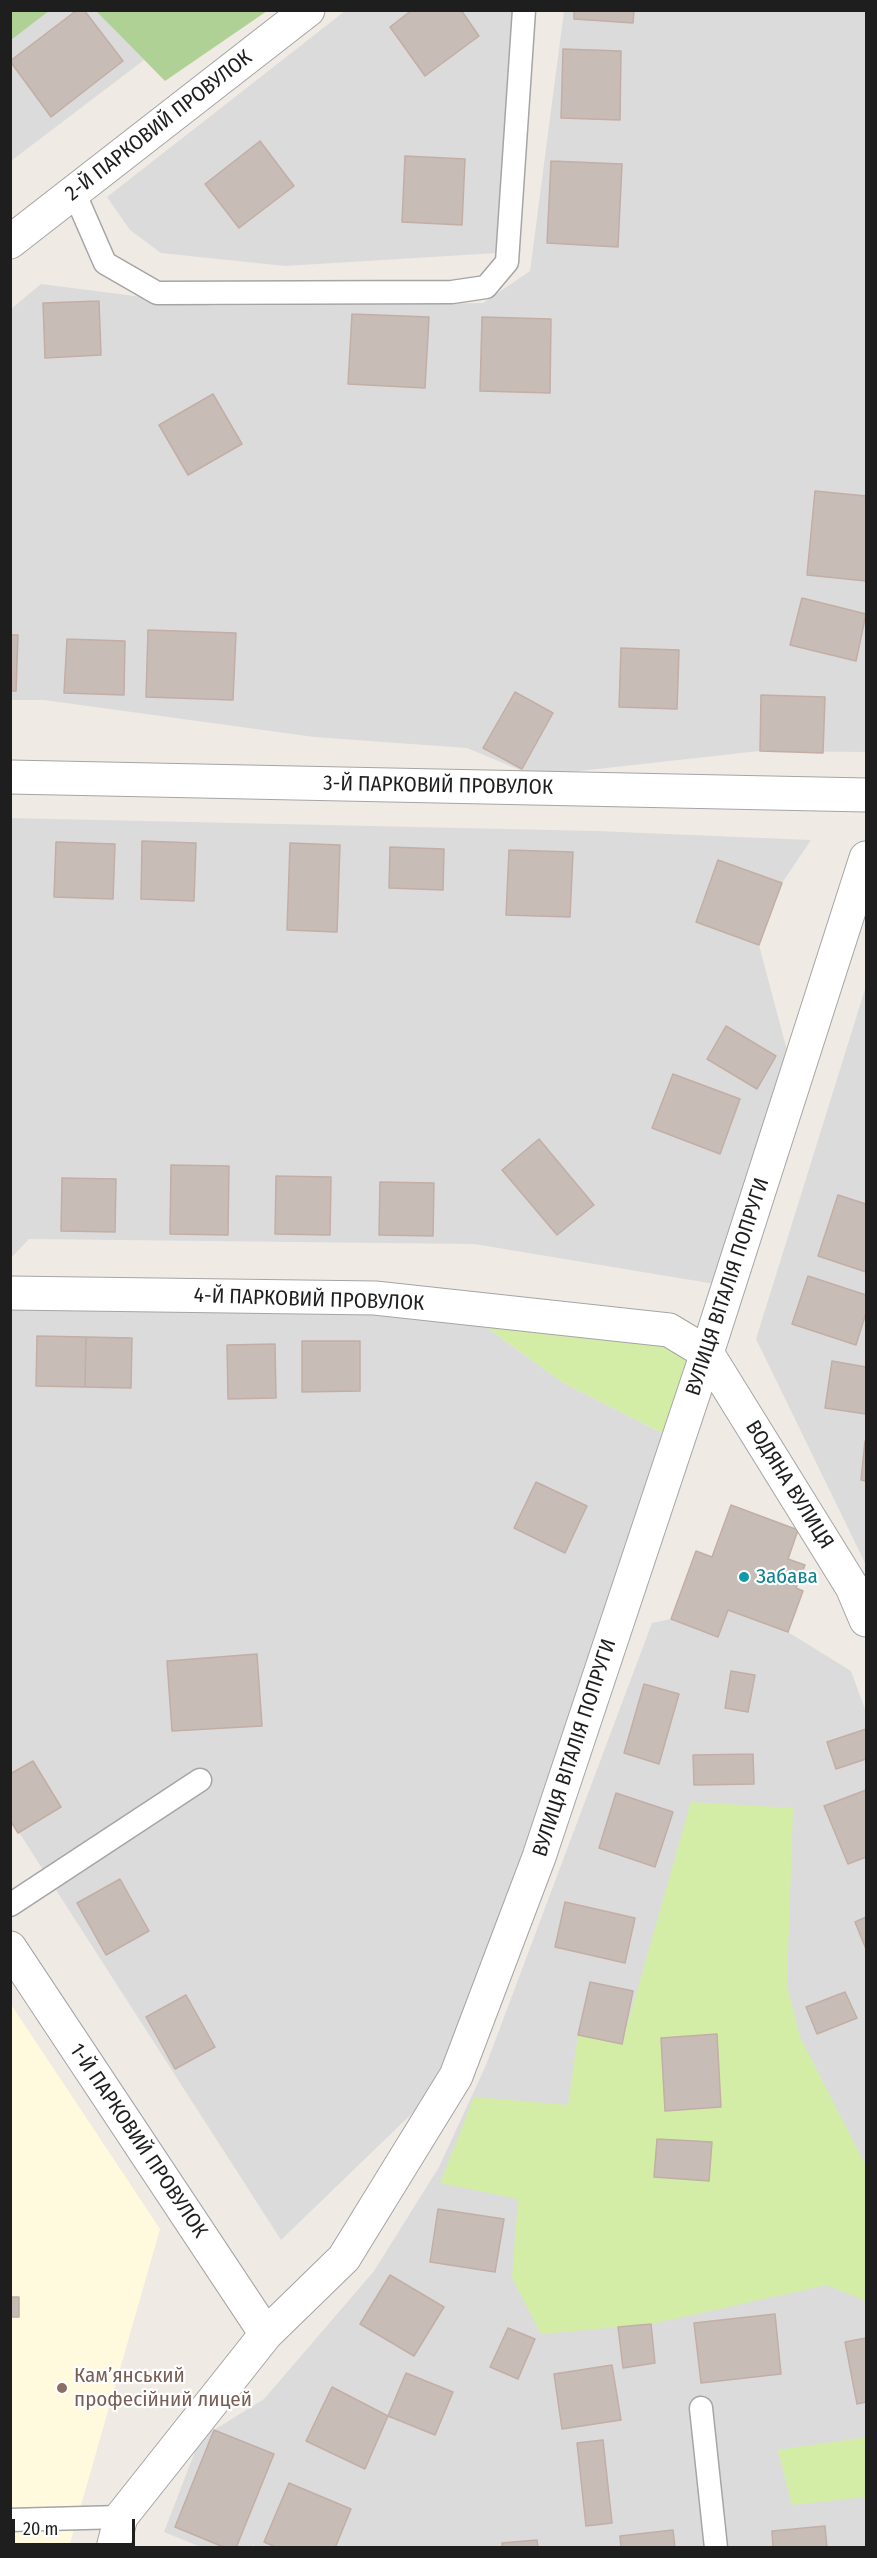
<!DOCTYPE html>
<meta charset="utf-8">
<style>
body{margin:0}
#map{position:relative;width:877px;height:2558px;overflow:hidden;background:#f0eae4;font-family:"Fira Sans Condensed",sans-serif}
canvas{display:block}
.frame{position:absolute;inset:0;border:12px solid #1e1e1e;pointer-events:none}
.scale{position:absolute;left:12px;top:2519px;width:123px;height:27px;box-sizing:border-box;border:3px solid #1e1e1e;border-top:0;padding-left:8px;font-size:18px;line-height:21px;white-space:nowrap;color:#1e1e1e;-webkit-text-stroke:4px #fff;paint-order:stroke}
</style>
<div id="map">
<canvas width="877" height="2558"></canvas>
<div class="frame"></div>
<div class="scale">20 m</div>
</div>
<script>
const ctx = document.querySelector('canvas').getContext('2d');
ctx.lineJoin = 'round';
function fillPath(path, color) { ctx.fillStyle = color; ctx.fill(path, 'evenodd'); }
const shape = rows => new Path2D(rows.map(r => 'M' + r).join(''));
function stroke(path, color, width, dash) { ctx.strokeStyle = color; ctx.lineWidth = width; ctx.lineCap = dash ? 'butt' : 'round'; ctx.setLineDash(dash || []); ctx.stroke(path); }
function write(font, color, halo, rows, align = 'center') {
  ctx.font = font + ' "Fira Sans Condensed",sans-serif'; ctx.lineWidth = 4.5; ctx.setLineDash([]); ctx.textBaseline = 'middle'; ctx.strokeStyle = halo; ctx.fillStyle = color; for (const [text, x, y, turn = 0] of rows) {
    ctx.save(); ctx.translate(x, y); ctx.rotate((+turn || 0) * Math.PI / 180); ctx.textAlign = isNaN(turn) ? turn : align; if (halo) ctx.strokeText(text, 0, 0); ctx.fillText(text, 0, 0); ctx.restore();
  }
}
fillPath(shape([
 [49,11,96,11,144,60,11,161,10,40],
 [345,11,513,11,497,253,285,266,161,253,130,230,107,197],
 [564,11,866,11,866,752,760,751,534,776,467,748,314,737,44,700,11,700,11,309,41,284,213,306,483,303,530,271],
 [11,818,597,831,811,840,782,883,759,945,789,1058,715,1284,474,1244,29,1239,11,1258],
 [866,986,866,1565,756,1339],
 [11,1306,471,1316,562,1382,670,1437,470,2010,430,2096,281,2240,11,1820],
 [728,1610,788,1632,851,1671,866,1712,866,2547,258,2548,253,2545,251,2547,203,2548,164,2532,202,2433,214,2430,264,2399,374,2271,439,2167,486,2065,652,1623,671,1619,718,1637]
]), '#dcdbdb');
fillPath(shape([
 [10,2003,160,2229,69,2547,11,2547]
]), '#fffade');
fillPath(shape([
 [471,1316,666,1341,696,1358,670,1437,562,1382],
 [691,1802,793,1808,787,1985,800,2037,866,2166,866,2301,827,2285,651,2324,541,2334,512,2278,518,2199,440,2183,474,2097,568,2105,578,2035,622,2044],
 [866,2437,866,2497,792,2505,778,2450]
]), '#d3eda7');
fillPath(shape([
 [11,10,49,10,49,11,11,40],
 [96,11,267,11,165,81]
]), '#b0d196');
const building = shape([
 [77,10,84,10,123,61,51,117,10,61,77,10],
 [412,10,461,10,479,36,425,76,390,27,412,10],
 [574,10,634,10,633,23,574,19,574,10],
 [563,49,621,51,620,120,561,118,563,49],
 [260,141,294,186,239,228,205,184,260,141],
 [405,156,465,159,462,225,402,222,405,156],
 [551,161,622,164,618,247,547,243,551,161],
 [99,301,101,355,45,358,43,303,99,301],
 [352,314,429,317,425,388,348,384,352,314],
 [482,317,551,319,550,393,480,391,482,317],
 [213,394,242,444,188,475,159,425,213,394],
 [815,491,866,496,866,581,807,575,815,491],
 [802,598,866,614,856,661,790,645,802,598],
 [148,630,236,633,233,700,146,697,148,630],
 [10,635,18,635,16,691,10,691,10,635],
 [67,639,125,641,124,695,64,693,67,639],
 [621,648,679,650,677,709,619,707,621,648],
 [515,692,553,713,522,769,483,748,515,692],
 [761,695,825,697,823,753,760,751,761,695],
 [142,841,196,843,194,901,141,899,142,841],
 [56,842,115,844,113,899,54,897,56,842],
 [290,843,340,845,337,932,287,930,290,843],
 [390,847,444,849,443,890,389,888,390,847],
 [509,850,573,852,570,917,506,915,509,850],
 [718,860,782,883,759,945,696,922,718,860],
 [726,1026,776,1056,757,1089,707,1059,726,1026],
 [673,1074,740,1099,720,1154,652,1128,673,1074],
 [539,1139,594,1205,557,1235,502,1170,539,1139],
 [171,1165,229,1166,228,1235,170,1234,171,1165],
 [276,1176,331,1177,330,1235,275,1234,276,1176],
 [62,1178,116,1179,115,1232,61,1231,62,1178],
 [380,1182,434,1183,433,1236,379,1235,380,1182],
 [838,1195,866,1204,866,1272,818,1256,838,1195],
 [808,1276,866,1295,866,1313,856,1345,792,1324,808,1276],
 [37,1336,86,1337,85,1387,36,1386,37,1336],
 [86,1337,132,1338,131,1388,85,1387,86,1337],
 [302,1341,360,1341,360,1391,302,1392,302,1341],
 [275,1344,276,1398,228,1399,227,1345,275,1344],
 [832,1361,866,1367,866,1414,825,1408,832,1361],
 [865,1441,866,1441,866,1481,861,1480,865,1441],
 [536,1482,587,1506,565,1553,514,1528,536,1482],
 [731,1505,798,1530,788,1559,805,1565,796,1588,803,1591,788,1632,728,1610,718,1637,671,1619,696,1551,712,1557,731,1505],
 [257,1654,262,1726,172,1731,167,1661,257,1654],
 [731,1671,755,1675,748,1712,725,1708,731,1671],
 [644,1684,679,1694,659,1764,624,1753,644,1684],
 [866,1729,866,1759,836,1769,827,1742,866,1729],
 [753,1754,754,1784,694,1785,693,1755,753,1754],
 [33,1761,61,1807,18,1833,10,1820,10,1774,33,1761],
 [866,1790,866,1857,848,1864,824,1806,866,1790],
 [616,1793,673,1812,655,1867,599,1848,616,1793],
 [120,1879,149,1931,106,1955,77,1903,120,1879],
 [565,1902,635,1918,625,1963,555,1947,565,1902],
 [866,1917,866,1949,855,1922,866,1917],
 [590,1982,633,1991,622,2044,578,2035,590,1982],
 [845,1992,857,2018,817,2034,806,2007,845,1992],
 [186,1995,215,2047,175,2069,146,2017,186,1995],
 [717,2034,721,2107,665,2111,661,2038,717,2034],
 [657,2139,712,2142,709,2181,654,2177,657,2139],
 [438,2209,504,2219,495,2272,430,2262,438,2209],
 [390,2275,444,2307,414,2356,360,2324,390,2275],
 [10,2297,19,2297,19,2317,10,2317,10,2297],
 [775,2314,781,2374,701,2383,694,2323,775,2314],
 [651,2324,655,2363,623,2368,618,2327,651,2324],
 [508,2328,535,2339,518,2379,490,2367,508,2328],
 [866,2338,866,2402,857,2404,845,2342,866,2338],
 [612,2365,621,2420,562,2429,554,2374,612,2365],
 [406,2373,453,2392,435,2435,388,2416,406,2373],
 [332,2387,388,2416,365,2469,306,2441,332,2387],
 [214,2430,274,2454,236,2548,226,2548,175,2527,214,2430],
 [603,2440,612,2523,586,2526,577,2443,603,2440],
 [289,2483,351,2509,335,2548,278,2548,264,2542,289,2483],
 [825,2526,827,2548,773,2548,772,2531,825,2526],
 [673,2530,675,2548,621,2548,620,2536,673,2530],
 [537,2540,538,2548,502,2548,502,2543,537,2540]
]);
fillPath(building, '#c8bcb7');
stroke(building, '#c2aea5', 1.5);
const lane = shape([
 [74,192,105,263,157,293,452,292,486,287,507,262,524,10],
 [10,1905,200,1780],
 [701,2408,716,2548],
 [10,2520,121,2517]
]);
const street = shape([
 [10,242,308,10],
 [10,777,866,795],
 [10,1293,375,1298,669,1330,707,1353,852,1587,866,1620],
 [10,1948,266,2334],
 [113,2548,121,2517,266,2334,344,2258,456,2076,539,1857,707,1353,866,858]
]);
stroke(lane, '#a5a5a5', 25);
stroke(street, '#a5a5a5', 35);
stroke(lane, '#fff', 22);
stroke(street, '#fff', 33);
for (const [x, y, r, color] of [
 [744,1577,6,"#0f9aa8"],
 [62,2388,6,"#8d6e63"]
]) { const dot = new Path2D(); dot.arc(x, y, r, 0, 2 * Math.PI); ctx.fillStyle = color; ctx.fill(dot); stroke(dot, '#fff', 2); }
write('21px', '#1e1e1e', '#fff', [
 ["2-Й ПАРКОВИЙ ПРОВУЛОК",159,126,-38],
 ["3-Й ПАРКОВИЙ ПРОВУЛОК",438,786,1],
 ["ВУЛИЦЯ ВІТАЛІЯ ПОПРУГИ",728,1287,-72],
 ["4-Й ПАРКОВИЙ ПРОВУЛОК",309,1300,2],
 ["ВОДЯНА ВУЛИЦЯ",789,1485,58],
 ["ВУЛИЦЯ ВІТАЛІЯ ПОПРУГИ",575,1748,-72],
 ["1-Й ПАРКОВИЙ ПРОВУЛОК",138,2141,56]
]);
write('21px', '#0d838f', '#fff', [
 ["Забава",756,1577]
], 'left');
write('21px', '#785e54', '#fff', [
 ["Кам’янський",74,2376],
 ["професійний лицей",74,2400]
], 'left');
</script>
